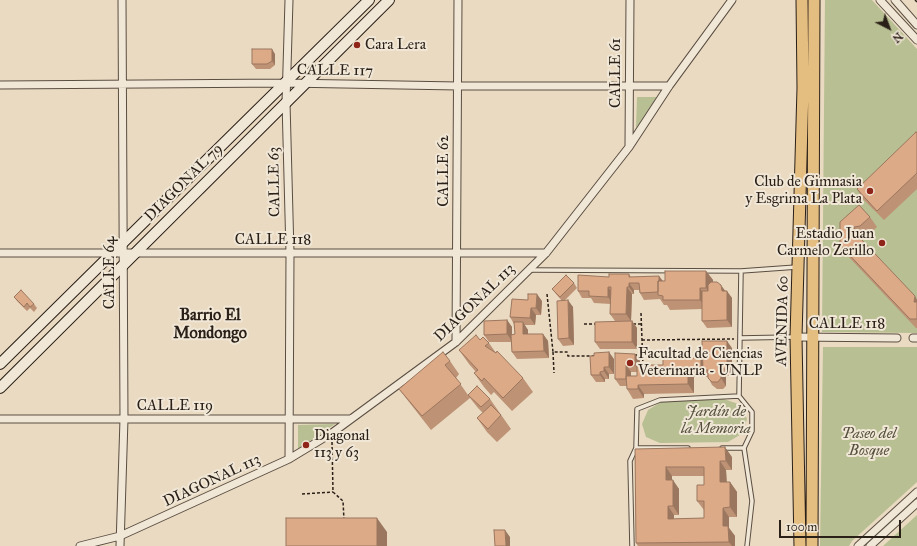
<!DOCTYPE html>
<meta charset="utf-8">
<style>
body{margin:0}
#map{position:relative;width:917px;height:546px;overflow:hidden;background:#e9dac1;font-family:"IM FELL Great Primer",serif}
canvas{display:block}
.north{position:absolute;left:869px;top:8px;width:40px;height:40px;-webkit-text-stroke:3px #f1e7d7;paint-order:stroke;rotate:138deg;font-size:11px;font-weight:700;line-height:16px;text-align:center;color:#2b2018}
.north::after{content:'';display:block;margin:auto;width:14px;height:18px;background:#2b2018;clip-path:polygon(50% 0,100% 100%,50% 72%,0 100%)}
.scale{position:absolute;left:779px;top:520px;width:122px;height:18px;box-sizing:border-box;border:2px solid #2b2018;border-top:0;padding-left:5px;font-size:12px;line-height:14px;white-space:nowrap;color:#2b2018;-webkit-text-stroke:3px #f1e7d7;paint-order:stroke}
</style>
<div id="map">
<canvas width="917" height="546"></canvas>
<div class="north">N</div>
<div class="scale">100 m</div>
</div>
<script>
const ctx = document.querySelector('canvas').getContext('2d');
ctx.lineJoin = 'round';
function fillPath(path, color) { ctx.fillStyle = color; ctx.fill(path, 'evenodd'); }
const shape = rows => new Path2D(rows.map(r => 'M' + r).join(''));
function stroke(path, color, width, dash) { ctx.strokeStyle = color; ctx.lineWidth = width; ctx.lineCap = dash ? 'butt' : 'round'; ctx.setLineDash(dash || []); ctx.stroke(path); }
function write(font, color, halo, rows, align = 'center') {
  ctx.font = font + ' "IM FELL Great Primer",serif'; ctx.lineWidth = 4; ctx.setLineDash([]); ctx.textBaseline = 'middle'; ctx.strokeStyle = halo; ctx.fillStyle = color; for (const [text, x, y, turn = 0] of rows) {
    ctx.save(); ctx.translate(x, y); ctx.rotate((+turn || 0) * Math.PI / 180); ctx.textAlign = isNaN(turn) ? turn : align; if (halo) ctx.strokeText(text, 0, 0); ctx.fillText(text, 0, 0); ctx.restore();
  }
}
fillPath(shape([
 [825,0,872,0,917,49,917,333,822,332],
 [637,97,657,97,636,128],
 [823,347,917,347,917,482,852,541,849,546,820,546],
 [724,399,741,405,747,419,743,433,728,442,660,443,646,437,642,424,648,410,661,402],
 [335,424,298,449,298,425],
 [917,515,917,546,883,546]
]), '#b8bf92');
const lane = shape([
 [531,270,741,271,797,267],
 [740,338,795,337],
 [688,448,636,448,637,409,660,400,739,396],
 [722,448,744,448,752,431,752,412,739,396,741,271],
 [744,448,752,501,747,546],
 [632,546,630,461,636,448]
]);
const street = shape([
 [289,0,286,102,290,253,289,459],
 [880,0,917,40],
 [895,0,917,25],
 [0,85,286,83,458,86,669,86],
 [629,146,630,0],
 [0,253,546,253],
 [796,337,897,338],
 [913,338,917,338],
 [456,342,458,0],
 [0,419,350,419],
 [80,546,120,536,289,459,332,433,456,342,546,253,629,147,669,86,732,0],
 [120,546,124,419,122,0],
 [858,546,917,492],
 [870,546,917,503]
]);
const secondary = shape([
 [0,364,369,0],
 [0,388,389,0]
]);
const primary = shape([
 [800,546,796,337,803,88,802,0],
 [812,546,814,0]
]);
stroke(lane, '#5a4e42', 5.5);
stroke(street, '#5a4e42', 9);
stroke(secondary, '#2b2018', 12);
stroke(primary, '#2b2018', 13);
stroke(shape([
 [915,0,917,2],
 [547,294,553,352,567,352,568,356,595,356],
 [641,313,643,367],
 [584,324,596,324],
 [633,324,641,324],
 [642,340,734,339],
 [553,352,554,373],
 [634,355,643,355],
 [332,442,333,492,343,501,344,520],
 [302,494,333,492]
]), '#2b2018', 1.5, [3, 2]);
stroke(lane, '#f1e7d7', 3.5);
stroke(street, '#f1e7d7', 7);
stroke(secondary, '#f1e7d7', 10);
stroke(primary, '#e4bd80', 11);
fillPath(shape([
 [275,54,275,65,270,69,256,69,252,64],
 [917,133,917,189,884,220,863,199,857,189],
 [870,217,877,227,867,236,860,236,860,239,917,300,917,328,916,328,847,255,840,245,840,222],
 [706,271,713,280,713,282,726,291,732,298,732,327,707,328,702,321,702,309,670,310,667,305,664,305,660,299,644,300,640,293,639,290,634,290,634,294,632,294,631,321,615,321,610,314,611,304,594,303,591,298,582,298,578,291,609,277,629,274,631,277,659,276,663,281,665,281],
 [574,283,577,288,565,300,573,307,574,345,563,346,558,339,562,301,556,294,552,289],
 [14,297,34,304,37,308,34,312,30,308,27,311,17,301],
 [542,301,541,315,536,315,535,325,524,325,528,330,528,334,543,334,548,341,549,358,517,359,512,352,511,342,489,342,484,335,507,320,512,327,512,335,515,334,514,324,510,317],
 [632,321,637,328,637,349,600,349,595,342],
 [480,340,489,343,496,353,523,378,533,392,512,411,494,392,491,395,484,387,474,373,476,372,469,364,459,350],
 [732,348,732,376,726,376,726,386,723,389,717,389,712,385,708,377,694,377,694,393,644,394,644,398,633,399,627,389,627,386,620,386,615,379,615,353,640,361,640,365,663,365,702,360],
 [631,372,637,372,637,376,631,376],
 [614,359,614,374,609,374,609,379,605,379,605,382,596,382,591,375],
 [450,361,459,374,456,378,468,395,490,399,511,429,497,442,487,432,477,418,483,413,478,408,470,398,431,430,409,402,399,389],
 [635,449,732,457,732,470,726,470,727,482,730,482,737,492,737,517,729,517,729,528,735,536,735,546,638,546,636,543],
 [672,476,704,476,704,485,697,501,704,510,704,518,674,519,674,515,679,515,679,489,672,480]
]), '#be9275');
fillPath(shape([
 [272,49,275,54,275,65,272,61],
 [854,227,860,236,861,249,855,239],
 [706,271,713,280,713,298,706,288],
 [659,276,664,283,659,292],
 [629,283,634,290,634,294,629,287],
 [721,285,726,292,722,291],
 [608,287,613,294,613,304,608,297],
 [627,287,632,294,631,321,626,314],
 [700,288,706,298,706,309,700,300],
 [727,291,732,298,732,327,727,320],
 [537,294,542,301,541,315,536,308],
 [915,296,917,300,917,306,914,302],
 [568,300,573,307,574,345,569,338],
 [531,308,536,315,535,325,530,318],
 [507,320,512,327,512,341,507,334],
 [632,321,637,328,637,349,632,342],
 [523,322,528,330,528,341,523,334],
 [543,334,548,341,549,358,544,351],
 [727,341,732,348,732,376,727,369],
 [609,352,614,359,614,374,609,367],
 [635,354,640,361,640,372,635,365],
 [701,358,707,367,703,370,701,368],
 [626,365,631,372,631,386,626,379],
 [604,367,609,374,609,379,604,371],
 [688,368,694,377,694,393,688,384],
 [721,369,726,376,726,386,721,378],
 [600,372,605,379,605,382,600,375],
 [638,385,644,394,644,398,638,389],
 [725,447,732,457,732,470,726,461],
 [720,461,726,470,727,492,720,482],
 [666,467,672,476,672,489,666,480],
 [673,480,679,489,679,515,673,506],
 [730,482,737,492,737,517,730,507],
 [668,506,674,515,674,528,668,519],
 [723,508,729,517,729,528,735,536,735,546,732,546,729,542,723,526],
 [377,518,387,532,387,546,377,546],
 [505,530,510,537,510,546,506,546]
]), '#9b775f');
const building = shape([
 [252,49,272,49,272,61,267,64,252,64,252,49],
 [916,132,917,133,917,173,877,211,857,189,916,132],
 [859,205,870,217,860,226,854,227,855,239,861,239,915,296,914,302,917,302,917,319,910,319,840,245,840,222,859,205],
 [665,271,706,271,706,288,700,288,700,300,663,300,663,296,658,295,658,281,665,281,665,271],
 [609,274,629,274,629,277,659,276,659,281,658,281,658,292,640,293,639,283,629,283,629,287,627,287,626,314,610,314,611,287,608,287,608,297,589,296,589,291,578,291,578,275,609,277,609,274],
 [566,275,574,283,560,297,552,289,566,275],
 [711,282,717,282,721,285,722,291,727,291,727,320,702,321,702,291,708,291,708,285,711,282],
 [21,290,34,304,30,307,27,303,24,307,14,297,21,290],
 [528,294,537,294,536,308,531,308,530,318,510,317,512,299,528,300,528,294],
 [568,300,569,338,558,339,557,301,568,300],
 [507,320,507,334,484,335,484,321,507,320],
 [632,321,632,342,595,342,595,322,632,321],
 [514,322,523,322,523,334,543,334,544,351,512,352,511,335,515,334,514,322],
 [476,335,480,340,483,337,489,343,485,346,496,353,497,351,523,378,503,398,484,378,482,381,474,373,478,370,459,350,476,335],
 [702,341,727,341,727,369,721,369,721,378,718,382,712,382,708,378,708,370,703,370,702,341],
 [443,352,450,361,445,365,461,384,422,416,399,389,443,352],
 [609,352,609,367,604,367,604,371,600,372,600,375,591,375,590,356,594,356,594,353,609,352],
 [615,353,635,354,635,365,626,365,626,379,615,379,615,353],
 [663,358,701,358,701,368,688,368,688,384,638,385,638,389,627,389,626,376,637,376,637,365,663,365,663,358],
 [477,386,490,399,481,407,468,395,477,386],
 [491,405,501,415,488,429,477,418,491,405],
 [725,447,726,461,720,461,720,482,730,482,730,507,723,508,723,526,728,526,729,542,636,543,635,449,725,447],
 [666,467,704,467,704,485,697,485,697,501,704,501,704,518,668,519,668,506,673,506,673,480,666,480,666,467],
 [286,518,377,518,377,546,286,546,286,518],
 [494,530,505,530,506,546,495,546,494,530]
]);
fillPath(building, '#da8');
stroke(building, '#9b775f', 1);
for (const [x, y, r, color] of [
 [357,45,4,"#8f2418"],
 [870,191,4,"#8f2418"],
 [882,243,4,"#8f2418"],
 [630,363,4,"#8f2418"],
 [306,445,4,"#8f2418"]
]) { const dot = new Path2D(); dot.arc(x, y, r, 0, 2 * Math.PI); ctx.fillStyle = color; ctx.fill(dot); stroke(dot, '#f1e7d7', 1.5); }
write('15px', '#2b2018', '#f1e7d7', [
 ["Cara Lera",365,45],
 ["Club de Gimnasia",862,182,"right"],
 ["y Esgrima La Plata",862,199,"right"],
 ["Estadio Juan",874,234,"right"],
 ["Carmelo Zerillo",874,251,"right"],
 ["Facultad de Ciencias",638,354],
 ["Veterinaria - UNLP",638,371],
 ["Diagonal",314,436],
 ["113 y 63",314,453]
], 'left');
write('15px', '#2b2018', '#f1e7d7', [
 ["CALLE 117",335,71,1],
 ["CALLE 61",616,73,-90],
 ["CALLE 62",444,171,-90],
 ["CALLE 63",275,182,-91],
 ["DIAGONAL 79",184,183,-45],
 ["CALLE 118",273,240],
 ["CALLE 64",110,273,-90],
 ["DIAGONAL 113",475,303,-44],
 ["AVENIDA 60",783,321,-89],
 ["CALLE 118",847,324],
 ["CALLE 119",175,406],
 ["DIAGONAL 113",212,481,-25]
]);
write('italic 15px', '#55503d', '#f1e7d7', [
 ["Jardín de",716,412],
 ["la Memoria",716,429],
 ["Paseo del",869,434],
 ["Bosque",869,451]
]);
write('bold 16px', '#2b2018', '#f1e7d7', [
 ["Barrio El",210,316],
 ["Mondongo",210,334]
]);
</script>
